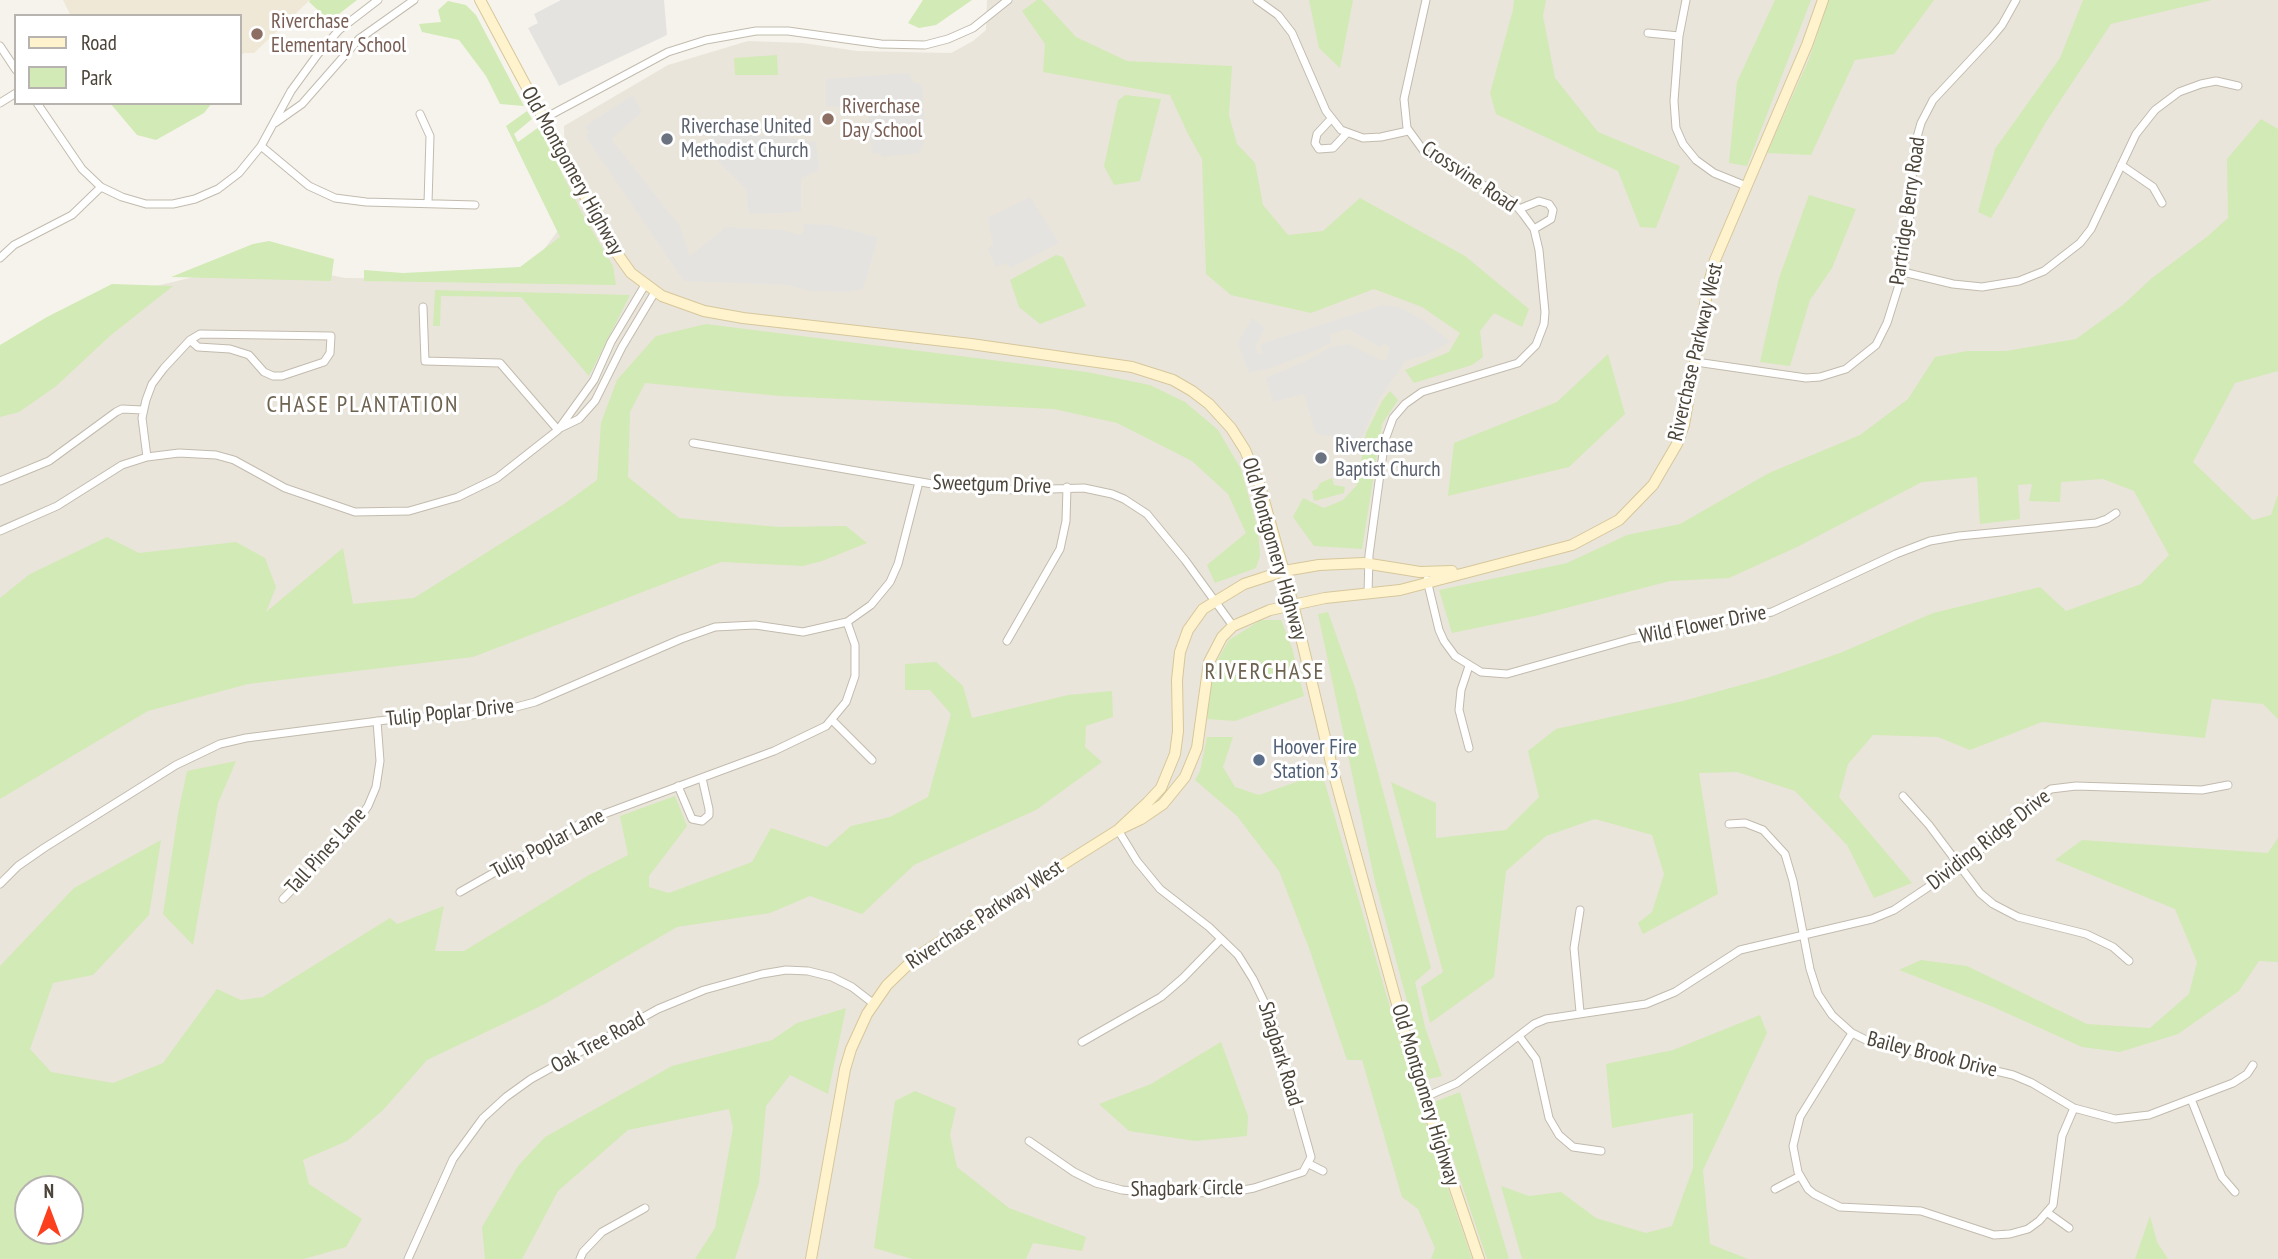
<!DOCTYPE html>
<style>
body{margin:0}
#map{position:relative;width:2278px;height:1259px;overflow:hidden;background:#f6f3ec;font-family:"PT Sans Narrow",sans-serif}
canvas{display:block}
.legend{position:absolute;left:14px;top:14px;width:228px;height:91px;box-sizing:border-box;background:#fff;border:2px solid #b7b4b0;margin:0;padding:9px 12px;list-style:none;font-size:21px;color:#4b4439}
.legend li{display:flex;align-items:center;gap:14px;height:35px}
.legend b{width:35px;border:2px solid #b7b4b0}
.north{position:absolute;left:14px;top:1175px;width:70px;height:70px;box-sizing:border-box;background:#fff;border:2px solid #b7b4b0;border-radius:50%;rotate:0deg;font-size:19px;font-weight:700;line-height:28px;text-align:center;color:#4b4439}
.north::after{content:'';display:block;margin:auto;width:24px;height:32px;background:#fc3f1d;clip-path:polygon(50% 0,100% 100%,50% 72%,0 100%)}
</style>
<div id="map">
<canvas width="2278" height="1259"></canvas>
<ul class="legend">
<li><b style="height:9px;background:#fff3cd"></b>Road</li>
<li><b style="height:19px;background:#d2eab5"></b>Park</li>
</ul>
<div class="north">N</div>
</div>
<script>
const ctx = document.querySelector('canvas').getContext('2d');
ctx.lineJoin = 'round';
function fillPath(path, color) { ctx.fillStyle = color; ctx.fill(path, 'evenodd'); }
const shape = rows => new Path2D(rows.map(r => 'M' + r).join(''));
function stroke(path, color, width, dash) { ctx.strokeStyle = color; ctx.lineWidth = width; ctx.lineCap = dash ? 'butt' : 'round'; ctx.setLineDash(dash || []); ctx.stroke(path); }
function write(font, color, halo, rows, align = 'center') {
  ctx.font = font + ' "PT Sans Narrow",sans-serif'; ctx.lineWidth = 6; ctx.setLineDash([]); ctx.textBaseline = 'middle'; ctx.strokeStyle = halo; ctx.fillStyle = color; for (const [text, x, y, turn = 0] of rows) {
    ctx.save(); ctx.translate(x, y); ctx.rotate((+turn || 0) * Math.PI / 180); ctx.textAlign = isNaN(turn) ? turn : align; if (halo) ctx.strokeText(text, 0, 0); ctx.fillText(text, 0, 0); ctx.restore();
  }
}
fillPath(shape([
 [987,0,2278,0,2278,1259,0,1259,0,386,152,287,260,261,345,278,521,280,566,220,564,126,668,65,748,41,803,43,857,51,951,53,973,41,986,30],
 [28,1189,70,1189,70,1231,28,1231]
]), '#eae5da');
fillPath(shape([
 [63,0,310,0,254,53,244,53,240,56,240,16,71,16]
]), '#efe8d6');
fillPath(shape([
 [310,0,357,0,330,21,309,2],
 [923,0,972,0,936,25,919,28,908,23],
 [1037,0,1042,0,1076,37,1127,61,1232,66,1229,115,1237,144,1255,163,1263,205,1288,235,1323,231,1360,198,1465,256,1529,309,1522,327,1494,313,1480,331,1483,357,1472,365,1414,383,1405,370,1449,352,1460,333,1422,307,1374,289,1311,313,1231,295,1206,274,1202,159,1188,134,1170,95,1043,72,1045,44,1022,11],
 [1309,0,1353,0,1340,68,1319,48],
 [1514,0,1546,0,1543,16,1555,78,1598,132,1680,166,1656,228,1640,227,1618,171,1496,114,1490,93,1513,10],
 [1775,0,1811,0,1747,166,1729,163,1737,82],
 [1829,0,1934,0,1894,54,1855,60,1811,155,1767,153,1809,59],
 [2083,0,2212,0,2111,24,2046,122,1991,218,1978,212,1995,149,2060,58],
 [448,1,466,5,476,15,524,106,500,104,486,76,459,40,422,32,419,24,441,22,438,10],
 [777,55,778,75,735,75,734,58],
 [1125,95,1161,99,1140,181,1114,185,1104,166,1118,101],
 [110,103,212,103,204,113,156,140,137,135],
 [527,111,532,119,514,134,518,142,539,127,582,213,613,266,616,285,364,281,364,270,403,273,520,267,560,237,506,126],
 [2261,119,2278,129,2278,371,2235,383,2193,462,2253,520,2271,515,2278,494,2278,719,2263,704,2212,699,2205,738,2042,722,1970,750,1938,737,1873,735,1848,764,1839,797,1912,883,1874,898,1847,845,1795,791,1737,772,1699,773,1718,894,1643,934,1638,923,1652,912,1664,874,1652,835,1595,819,1546,836,1506,871,1494,977,1430,1023,1421,987,1443,972,1391,782,1436,803,1436,838,1506,830,1539,797,1528,751,1556,729,1683,701,1770,677,1840,653,1933,613,2040,587,2066,611,2141,584,2169,555,2134,491,2103,479,2061,482,2060,502,2029,501,2032,484,2018,485,2020,519,1980,524,1977,477,1922,482,1797,547,1729,578,1670,581,1539,615,1452,633,1439,590,1567,563,1627,535,1680,524,1769,473,1860,435,1908,399,1935,357,1967,351,2006,351,2076,339,2123,305,2152,278,2208,236,2228,218,2227,159],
 [1809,195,1856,209,1832,268,1810,300,1790,366,1760,362,1779,278],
 [269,241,334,259,331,281,171,277,253,244],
 [1056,255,1063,257,1086,306,1040,324,1019,307,1010,280],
 [112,284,173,286,111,335,55,387,19,412,0,417,0,345,47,317],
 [435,290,630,295,589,376,521,297,441,296,440,326,433,326],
 [706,324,1087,372,1150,385,1185,402,1218,430,1241,469,1258,530,1260,556,1256,568,1215,583,1207,565,1246,533,1228,494,1192,461,1117,423,1054,409,780,396,645,383,630,412,628,477,679,518,779,527,846,526,867,543,822,561,803,566,721,562,473,657,248,684,148,711,0,799,0,598,30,574,107,537,139,553,236,542,265,558,276,587,266,612,343,548,353,604,414,598,564,504,597,480,601,423,617,380,656,336],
 [1608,354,1625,414,1569,467,1448,496,1454,443,1557,402],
 [1390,391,1398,400,1382,424,1362,549,1314,546,1293,517,1303,498,1324,508,1343,500,1357,485,1366,433,1382,401],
 [1332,478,1334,485,1345,487,1344,493,1314,501,1312,491,1317,489,1320,483],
 [1328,612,1355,688,1431,968,1415,982,1425,1027,1442,1076,1428,1079,1375,882,1318,614],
 [1261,620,1281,620,1292,648,1304,696,1235,721,1207,719,1213,668,1229,640],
 [936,662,963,686,972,718,1068,695,1112,691,1113,717,1086,726,1085,747,1102,762,1036,810,914,865,862,914,810,896,770,913,677,927,545,1004,427,1060,383,1110,347,1141,303,1160,309,1184,362,1219,346,1247,304,1259,0,1259,0,966,74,888,161,840,149,915,93,975,53,983,30,1049,51,1072,113,1083,163,1063,217,989,241,1000,263,997,390,918,397,924,444,906,435,951,464,951,589,875,628,855,620,816,675,796,687,826,649,876,649,887,669,893,752,862,771,828,827,847,851,826,890,817,928,797,951,714,930,690,905,690,905,664],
 [28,1189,70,1189,70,1231,28,1231],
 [1207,737,1233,737,1223,767,1235,787,1259,795,1322,773,1411,1080,1472,1259,1431,1259,1435,1248,1418,1209,1402,1197,1362,1060,1347,1060,1309,948,1279,871,1237,816,1195,780,1200,771],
 [236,761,218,803,193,945,163,914,178,814,187,771],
 [2278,838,2278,962,2259,961,2239,991,2178,1034,2120,1052,2082,1047,1991,1006,1899,970,1921,960,1967,966,2087,1024,2150,1028,2189,994,2197,962,2175,909,2055,860,2082,840,2268,853],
 [846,1008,828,1094,790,1075,766,1106,759,1183,735,1259,695,1259,715,1228,733,1128,729,1109,628,1130,558,1191,522,1259,485,1259,482,1227,518,1166,545,1137,672,1066,772,1040,797,1023],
 [1760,1015,1767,1033,1703,1170,1710,1244,1748,1259,1522,1259,1501,1186,1529,1196,1561,1192,1596,1218,1646,1233,1672,1226,1693,1168,1693,1113,1612,1128,1606,1064,1673,1050],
 [1221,1042,1248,1116,1247,1136,1195,1141,1129,1131,1099,1104,1151,1084],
 [915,1091,956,1108,950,1135,957,1167,1009,1208,1086,1237,1082,1251,1033,1243,1026,1259,912,1259,874,1248,895,1101],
 [1460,1092,1484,1175,1509,1259,1487,1259,1434,1102],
 [2150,1216,2157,1242,2168,1259,2135,1259]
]), '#d2eab5');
fillPath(shape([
 [561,0,664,0,667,35,559,86,528,28,538,23,534,14],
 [909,73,913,82,922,84,925,137,920,153,882,157,880,153,872,154,867,105,826,107,826,79],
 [633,95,642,112,611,139,679,225,690,256,726,227,782,230,801,235,804,231,803,224,830,225,878,237,863,289,846,292,810,291,788,285,684,281,586,137,589,133,585,126],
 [722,130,730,134,752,131,752,136,768,136,769,132,788,131,788,137,816,142,819,170,801,179,801,212,749,214,746,189,711,154,708,139],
 [1030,197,1059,243,1011,268,1006,263,996,267,988,249,993,244,988,218],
 [1383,305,1399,307,1426,322,1450,342,1426,355,1405,361,1379,399,1362,437,1355,440,1316,434,1304,394,1273,402,1266,378,1310,359,1330,347,1348,344,1382,361,1387,359,1390,348,1385,342,1380,347,1348,329,1330,334,1331,343,1312,352,1271,368,1249,373,1238,343,1252,318,1265,328,1256,344,1256,350,1260,354,1263,353,1260,344]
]), '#e5e3e0');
const street = shape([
 [1257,0,1278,15,1292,33,1326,111,1341,130,1363,138,1381,137,1408,131],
 [1686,0,1679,36,1674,101,1676,128,1683,144,1696,160,1714,173,1746,186],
 [1648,33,1679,36],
 [0,46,16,70],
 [0,103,16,93],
 [37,103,82,169,101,187,122,197,146,204,173,204,195,199,218,189,239,173,261,146,291,91,318,54,339,30,378,0],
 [420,114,430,136,428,203],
 [543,119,668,52,706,40,756,31,788,31,881,44,925,45,948,39,973,28,1008,0],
 [1331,119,1317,134,1315,143,1319,149,1333,148,1347,133],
 [275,123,302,104,359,39,414,0],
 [261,146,309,186,335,198,366,202,475,205],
 [2121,165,2153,187,2162,203],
 [1519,209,1539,201,1549,204,1553,210,1551,219,1534,229],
 [0,258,14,245,72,215,101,187],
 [1903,272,1953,284,1982,287,2019,281,2044,271,2080,243,2091,229,2136,134,2155,110,2179,92,2201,84,2216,81,2238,86],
 [423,307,425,361,500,363,558,430],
 [1696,362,1806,378,1820,377,1846,369,1876,345,1887,323,1903,272,1908,243,1914,148,1921,123,1933,100,1992,37,2002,25,2016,0],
 [558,429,579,419,595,401,622,347,655,292],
 [693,443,950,487,1017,490,1084,488,1112,494,1124,499,1147,514,1185,560,1233,626],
 [147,457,142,418,146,400,152,384,164,368,190,340,200,334,331,336,330,353,324,362,282,376,273,376,264,372,249,355,230,349,198,347,190,340],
 [0,481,49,461,116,412,122,409,143,410],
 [0,531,57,506,122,465,147,457,179,453,216,455,234,460,285,488,355,512,409,511,458,497,497,478,558,430,594,380,611,342,645,285],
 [1427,580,1439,630,1444,641,1455,656,1481,672,1507,674,1631,639,1772,612,1896,554,1930,541,1959,536,2096,523,2107,519,2116,513],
 [1368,594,1369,555,1380,474,1385,440,1393,418,1405,404,1422,392,1518,363,1536,345,1544,324,1545,312,1539,250,1534,229,1523,214,1514,203,1502,195,1426,154,1407,128,1404,99,1426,0],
 [1007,641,1060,549,1066,521,1067,487],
 [1469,666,1461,690,1459,710,1469,748],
 [832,720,872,760],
 [678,786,692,819,702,821,709,815,709,809,702,778],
 [1903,796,1929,825,1980,893,1993,904,2018,917,2086,934,2113,947,2129,961],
 [1729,824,1745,823,1763,830,1785,854,1793,881,1810,969,1818,994,1832,1015,1852,1033,1866,1040,2013,1075,2032,1083,2074,1108,2115,1119,2149,1115,2233,1083,2247,1074,2253,1065],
 [0,884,18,866,44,848,176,765,220,744,246,738,402,718,472,715,505,710,535,702,681,639,715,627,755,625,803,632,847,622,871,605,890,582,898,564,919,482],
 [460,892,585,821,774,751,826,726,846,702,855,676,855,645,847,622],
 [283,899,357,822,368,806,376,787,380,761,377,721],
 [1580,1012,1574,948,1580,910],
 [1852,1033,1800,1117,1793,1146,1798,1172,1808,1189,1814,1194,1840,1207,1921,1211,1994,1235,2010,1234,2028,1229,2039,1221,2053,1205,2062,1136,2074,1108],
 [1519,1036,1536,1059,1549,1118,1559,1135,1573,1147,1601,1151],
 [1082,1042,1161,997,1183,978,1221,939],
 [1423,1098,1457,1083,1534,1024,1546,1019,1646,1004,1675,992,1740,950,1872,919,1894,910,1973,857,2019,812,2051,789,2076,786,2202,790,2228,785],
 [2191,1099,2222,1177,2235,1192],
 [1029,1141,1074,1172,1096,1183,1122,1190,1144,1192,1228,1193,1254,1188,1303,1172,1311,1157,1272,1018,1253,979,1238,955,1209,927,1160,889,1137,861,1118,830],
 [1309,1164,1323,1171],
 [1775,1189,1800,1176],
 [2048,1213,2069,1228],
 [408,1259,453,1159,483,1118,506,1097,531,1079,658,1009,704,990,762,974,786,970,808,971,832,977,852,987,874,1004],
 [580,1259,583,1252,602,1232,645,1208]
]);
const secondary = shape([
 [480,0,611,245,631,273,662,296,704,311,743,318,971,344,1132,367,1173,380,1192,391,1209,404,1231,428,1245,450,1260,486,1293,604,1333,771,1417,1077,1479,1259],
 [1118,830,1141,819,1163,804,1185,777,1197,748,1209,662,1222,637,1233,626,1270,610,1325,598,1400,590,1572,545,1619,520,1653,485,1677,444,1684,425,1708,287,1715,260,1807,45,1823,0],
 [811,1259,845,1069,851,1049,867,1014,887,985,916,957,1118,830,1147,803,1161,788,1175,754,1178,731,1177,680,1180,652,1188,630,1203,609,1244,584,1284,571,1319,565,1364,563,1420,572,1452,571]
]);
stroke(street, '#c2bbae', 9);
stroke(secondary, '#d6c79b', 12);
stroke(street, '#fff', 7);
stroke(secondary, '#fff3cd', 10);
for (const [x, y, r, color] of [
 [257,34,7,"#8d6e63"],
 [828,119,7,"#8d6e63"],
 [667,139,7,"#6b7280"],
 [1321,458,7,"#6b7280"],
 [1259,760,7,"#5c6f8a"]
]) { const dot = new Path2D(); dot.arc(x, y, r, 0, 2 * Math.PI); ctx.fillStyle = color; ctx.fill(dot); stroke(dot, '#fff', 2.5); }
write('21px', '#785e54', '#fff', [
 ["Riverchase",271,22],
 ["Elementary School",271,46],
 ["Riverchase",842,107],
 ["Day School",842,131]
], 'left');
write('21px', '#5b616d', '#fff', [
 ["Riverchase United",681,127],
 ["Methodist Church",681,151],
 ["Riverchase",1335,446],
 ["Baptist Church",1335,470]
], 'left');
write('21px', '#4b4439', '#fff', [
 ["Old Montgomery Highway",572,171,61],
 ["Crossvine Road",1469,177,34],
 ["Partridge Berry Road",1908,211,-82],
 ["Riverchase Parkway West",1696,352,-77],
 ["Sweetgum Drive",992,485,2],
 ["Old Montgomery Highway",1274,549,74],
 ["Wild Flower Drive",1703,625,-11],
 ["Tulip Poplar Drive",450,713,-6],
 ["Dividing Ridge Drive",1989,840,-38],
 ["Tulip Poplar Lane",548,844,-28],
 ["Tall Pines Lane",326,851,-48],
 ["Riverchase Parkway West",985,915,-33],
 ["Oak Tree Road",598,1043,-29],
 ["Shagbark Road",1280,1054,73],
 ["Bailey Brook Drive",1932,1055,14],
 ["Old Montgomery Highway",1425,1095,73],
 ["Shagbark Circle",1187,1189,-1]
]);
write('21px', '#4e5e75', '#fff', [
 ["Hoover Fire",1273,748],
 ["Station 3",1273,772]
], 'left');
ctx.letterSpacing = '2px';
write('23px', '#6e6250', '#fff', [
 ["CHASE PLANTATION",363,405],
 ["RIVERCHASE",1265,672]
]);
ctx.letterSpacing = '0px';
</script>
